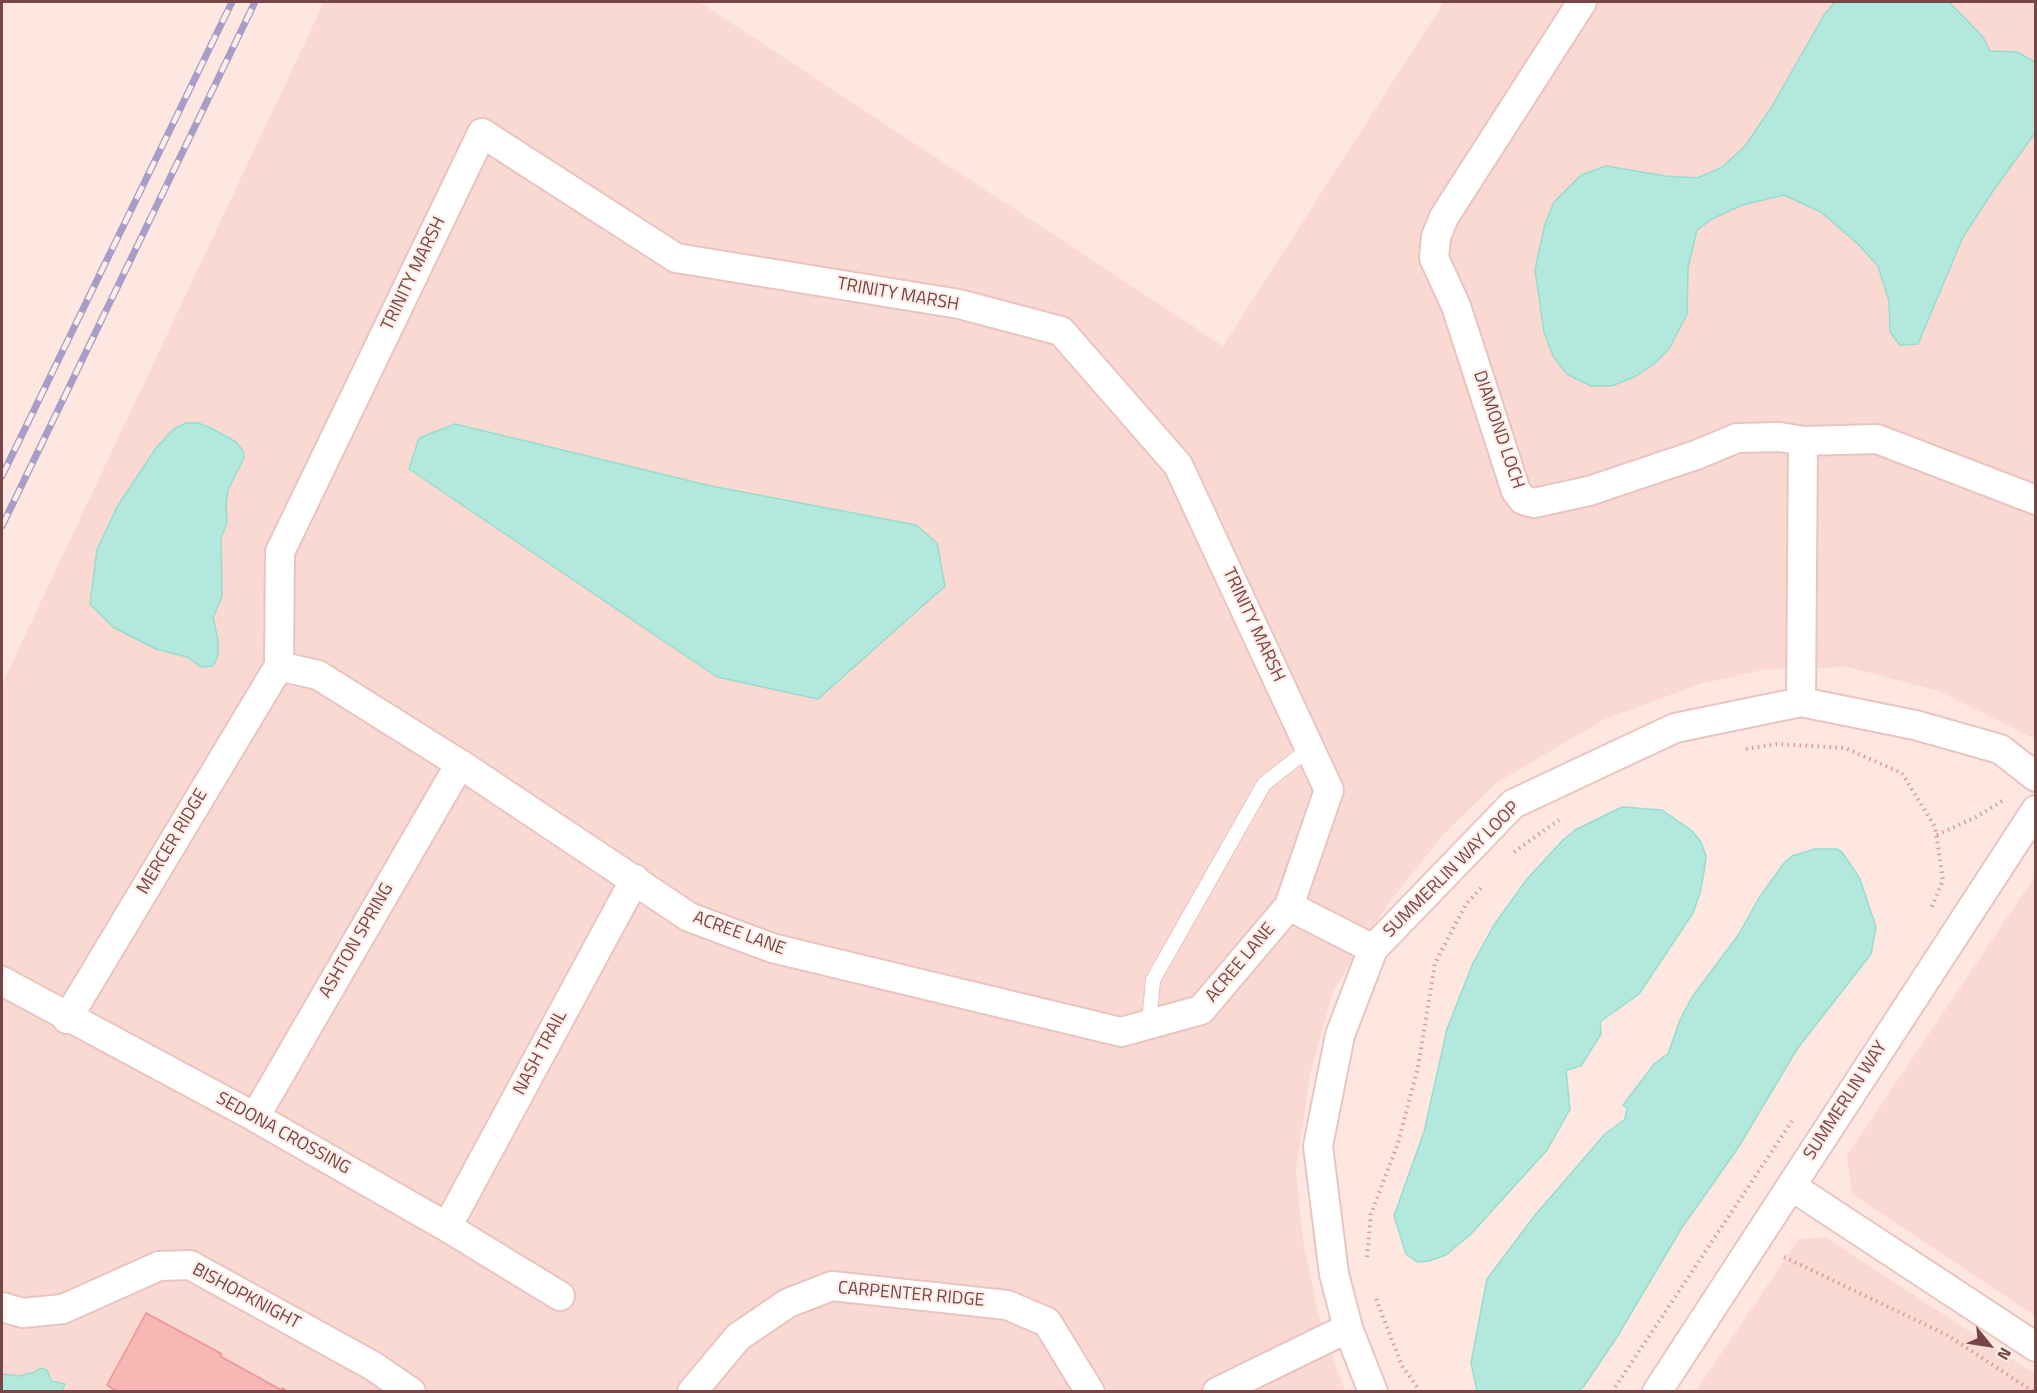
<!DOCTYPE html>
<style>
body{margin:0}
#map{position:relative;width:2037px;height:1393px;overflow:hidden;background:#fee7e0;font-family:"Titillium Web",sans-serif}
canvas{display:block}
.frame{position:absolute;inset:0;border:3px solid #774545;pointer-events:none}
.north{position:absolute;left:1959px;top:1315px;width:60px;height:60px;-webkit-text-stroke:4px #ffeee8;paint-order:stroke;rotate:120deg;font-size:16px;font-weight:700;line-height:24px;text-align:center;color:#774545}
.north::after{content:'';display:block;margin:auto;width:21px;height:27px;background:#774545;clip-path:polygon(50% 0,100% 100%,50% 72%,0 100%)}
</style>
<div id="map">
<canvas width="2037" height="1393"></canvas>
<div class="frame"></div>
<div class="north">N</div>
</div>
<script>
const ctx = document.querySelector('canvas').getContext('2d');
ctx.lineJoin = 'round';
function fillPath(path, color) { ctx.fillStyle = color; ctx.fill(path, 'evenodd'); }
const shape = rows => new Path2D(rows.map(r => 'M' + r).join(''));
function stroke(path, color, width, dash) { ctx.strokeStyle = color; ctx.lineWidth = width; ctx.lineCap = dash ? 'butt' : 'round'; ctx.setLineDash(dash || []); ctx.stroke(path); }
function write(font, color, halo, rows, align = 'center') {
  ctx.font = font + ' "Titillium Web",sans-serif'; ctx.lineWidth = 4.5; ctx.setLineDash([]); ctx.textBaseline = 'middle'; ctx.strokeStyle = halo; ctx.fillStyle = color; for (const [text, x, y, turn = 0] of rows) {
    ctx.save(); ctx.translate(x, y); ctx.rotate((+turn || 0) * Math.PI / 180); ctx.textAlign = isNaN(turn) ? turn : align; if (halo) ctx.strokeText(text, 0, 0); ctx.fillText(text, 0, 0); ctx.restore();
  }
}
fillPath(shape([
 [324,2,699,2,1223,346,1444,2,2035,2,2035,739,1936,690,1847,667,1767,669,1700,684,1605,719,1496,783,1443,835,1388,904,1333,991,1310,1075,1296,1171,1304,1248,1319,1316,1345,1391,2,1392,2,684],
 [2035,876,2035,1316,1852,1194,1847,1156],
 [1825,1237,2035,1374,2035,1391,1696,1391,1798,1240]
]), '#f9d9d1');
const water = shape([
 [1835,2,1949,2,1983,37,1990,51,2017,52,2035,62,2035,133,1995,188,1963,237,1918,344,1900,345,1890,332,1889,301,1878,266,1859,245,1821,212,1784,195,1742,205,1712,219,1697,230,1688,267,1687,314,1669,349,1654,364,1636,376,1612,386,1591,386,1567,374,1553,356,1544,332,1535,270,1545,224,1554,202,1581,175,1606,166,1665,176,1697,178,1721,168,1745,146,1771,108,1824,15,1835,2],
 [186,423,198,423,211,428,236,442,243,451,244,458,228,490,226,505,227,523,221,538,222,596,213,618,218,640,218,656,213,666,201,667,187,657,156,649,113,627,90,604,97,550,117,507,156,448,174,429,186,423],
 [455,424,711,486,916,525,937,543,945,586,818,699,717,677,409,469,419,438,455,424],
 [1622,807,1662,810,1691,830,1701,842,1706,856,1704,872,1700,893,1693,913,1639,994,1600,1022,1601,1034,1581,1066,1566,1070,1570,1109,1547,1150,1471,1234,1446,1255,1429,1261,1417,1262,1406,1254,1394,1216,1424,1132,1447,1029,1473,963,1494,925,1527,879,1563,840,1575,830,1622,807],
 [1815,849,1837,849,1842,852,1860,879,1876,927,1871,954,1797,1049,1738,1148,1681,1229,1617,1337,1584,1386,1578,1391,1477,1391,1471,1363,1487,1279,1536,1214,1605,1134,1625,1119,1627,1108,1623,1105,1655,1063,1668,1054,1680,1020,1692,997,1739,934,1759,898,1784,863,1792,856,1815,849],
 [40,1368,47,1370,51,1381,65,1384,62,1391,2,1391,2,1374,19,1376,35,1372,40,1368]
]);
fillPath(water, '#b3e9dd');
stroke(water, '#98dcce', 1.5);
const building = shape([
 [146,1313,222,1354,220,1356,283,1391,282,1388,289,1392,118,1392,107,1385,146,1313]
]);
fillPath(building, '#f6b7b5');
stroke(building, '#ea9694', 1.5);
const service = shape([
 [1149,1024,1153,980,1264,784,1310,748]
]);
const minor = shape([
 [1582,2,1444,217,1436,237,1434,258,1456,306,1516,491,1523,500,1534,503,1589,491,1696,455,1737,438,1780,437,1803,441,1877,439,2036,500],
 [1801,702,1803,441],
 [1289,906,1201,1010,1121,1032,772,948,689,917,460,764,318,675,279,666,280,552,482,133,676,258,959,304,1061,331,1178,465,1329,790,1289,906,1373,949],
 [2,981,255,1117,447,1227,560,1296],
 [67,1019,279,666],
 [255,1117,460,764],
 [1791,1186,2036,1347],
 [447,1227,635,879],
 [2,1307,23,1313,63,1309,159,1266,190,1265,373,1366,411,1392],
 [692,1392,738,1337,788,1303,832,1286,1007,1305,1047,1322,1090,1392],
 [1217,1392,1348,1328],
 [1373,1392,1348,1328,1334,1274,1318,1146,1340,1035,1373,949,1513,804,1675,728,1801,702,1915,725,2000,749,2036,777],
 [1657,1392,2036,810]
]);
stroke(service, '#e8c5c0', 16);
stroke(minor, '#e8c5c0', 32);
stroke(shape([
 [1746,749,1777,744,1845,748,1902,773,1935,827,1943,880,1931,909],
 [1937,835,1976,817,2002,801],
 [1514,852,1559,820],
 [1367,1257,1371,1214,1398,1143,1418,1067,1435,963,1466,904,1483,886],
 [1784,1257,1947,1335,2034,1392],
 [1376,1299,1402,1366,1421,1392],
 [1612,1392,1792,1121]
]), '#db9a98', 4, [1.5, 4.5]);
stroke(service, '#fff', 14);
stroke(minor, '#fff', 28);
const rail = shape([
 [2,476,232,2],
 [2,526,255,2]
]);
stroke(rail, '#a69ec8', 7);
stroke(rail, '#ffeee8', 4.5, [14]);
write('18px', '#774545', '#ffeee8', [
 ["TRINITY MARSH",414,274,-64],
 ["TRINITY MARSH",898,295,10],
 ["DIAMOND LOCH",1498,430,71],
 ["TRINITY MARSH",1253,625,65],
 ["MERCER RIDGE",173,842,-59],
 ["SUMMERLIN WAY LOOP",1452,870,-45],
 ["ACREE LANE",739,934,20],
 ["ASHTON SPRING",357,941,-60],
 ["ACREE LANE",1241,963,-50],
 ["NASH TRAIL",541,1053,-62],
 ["SUMMERLIN WAY",1846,1101,-57],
 ["SEDONA CROSSING",283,1134,29],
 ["CARPENTER RIDGE",911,1295,5],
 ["BISHOPKNIGHT",246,1297,28]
]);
</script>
